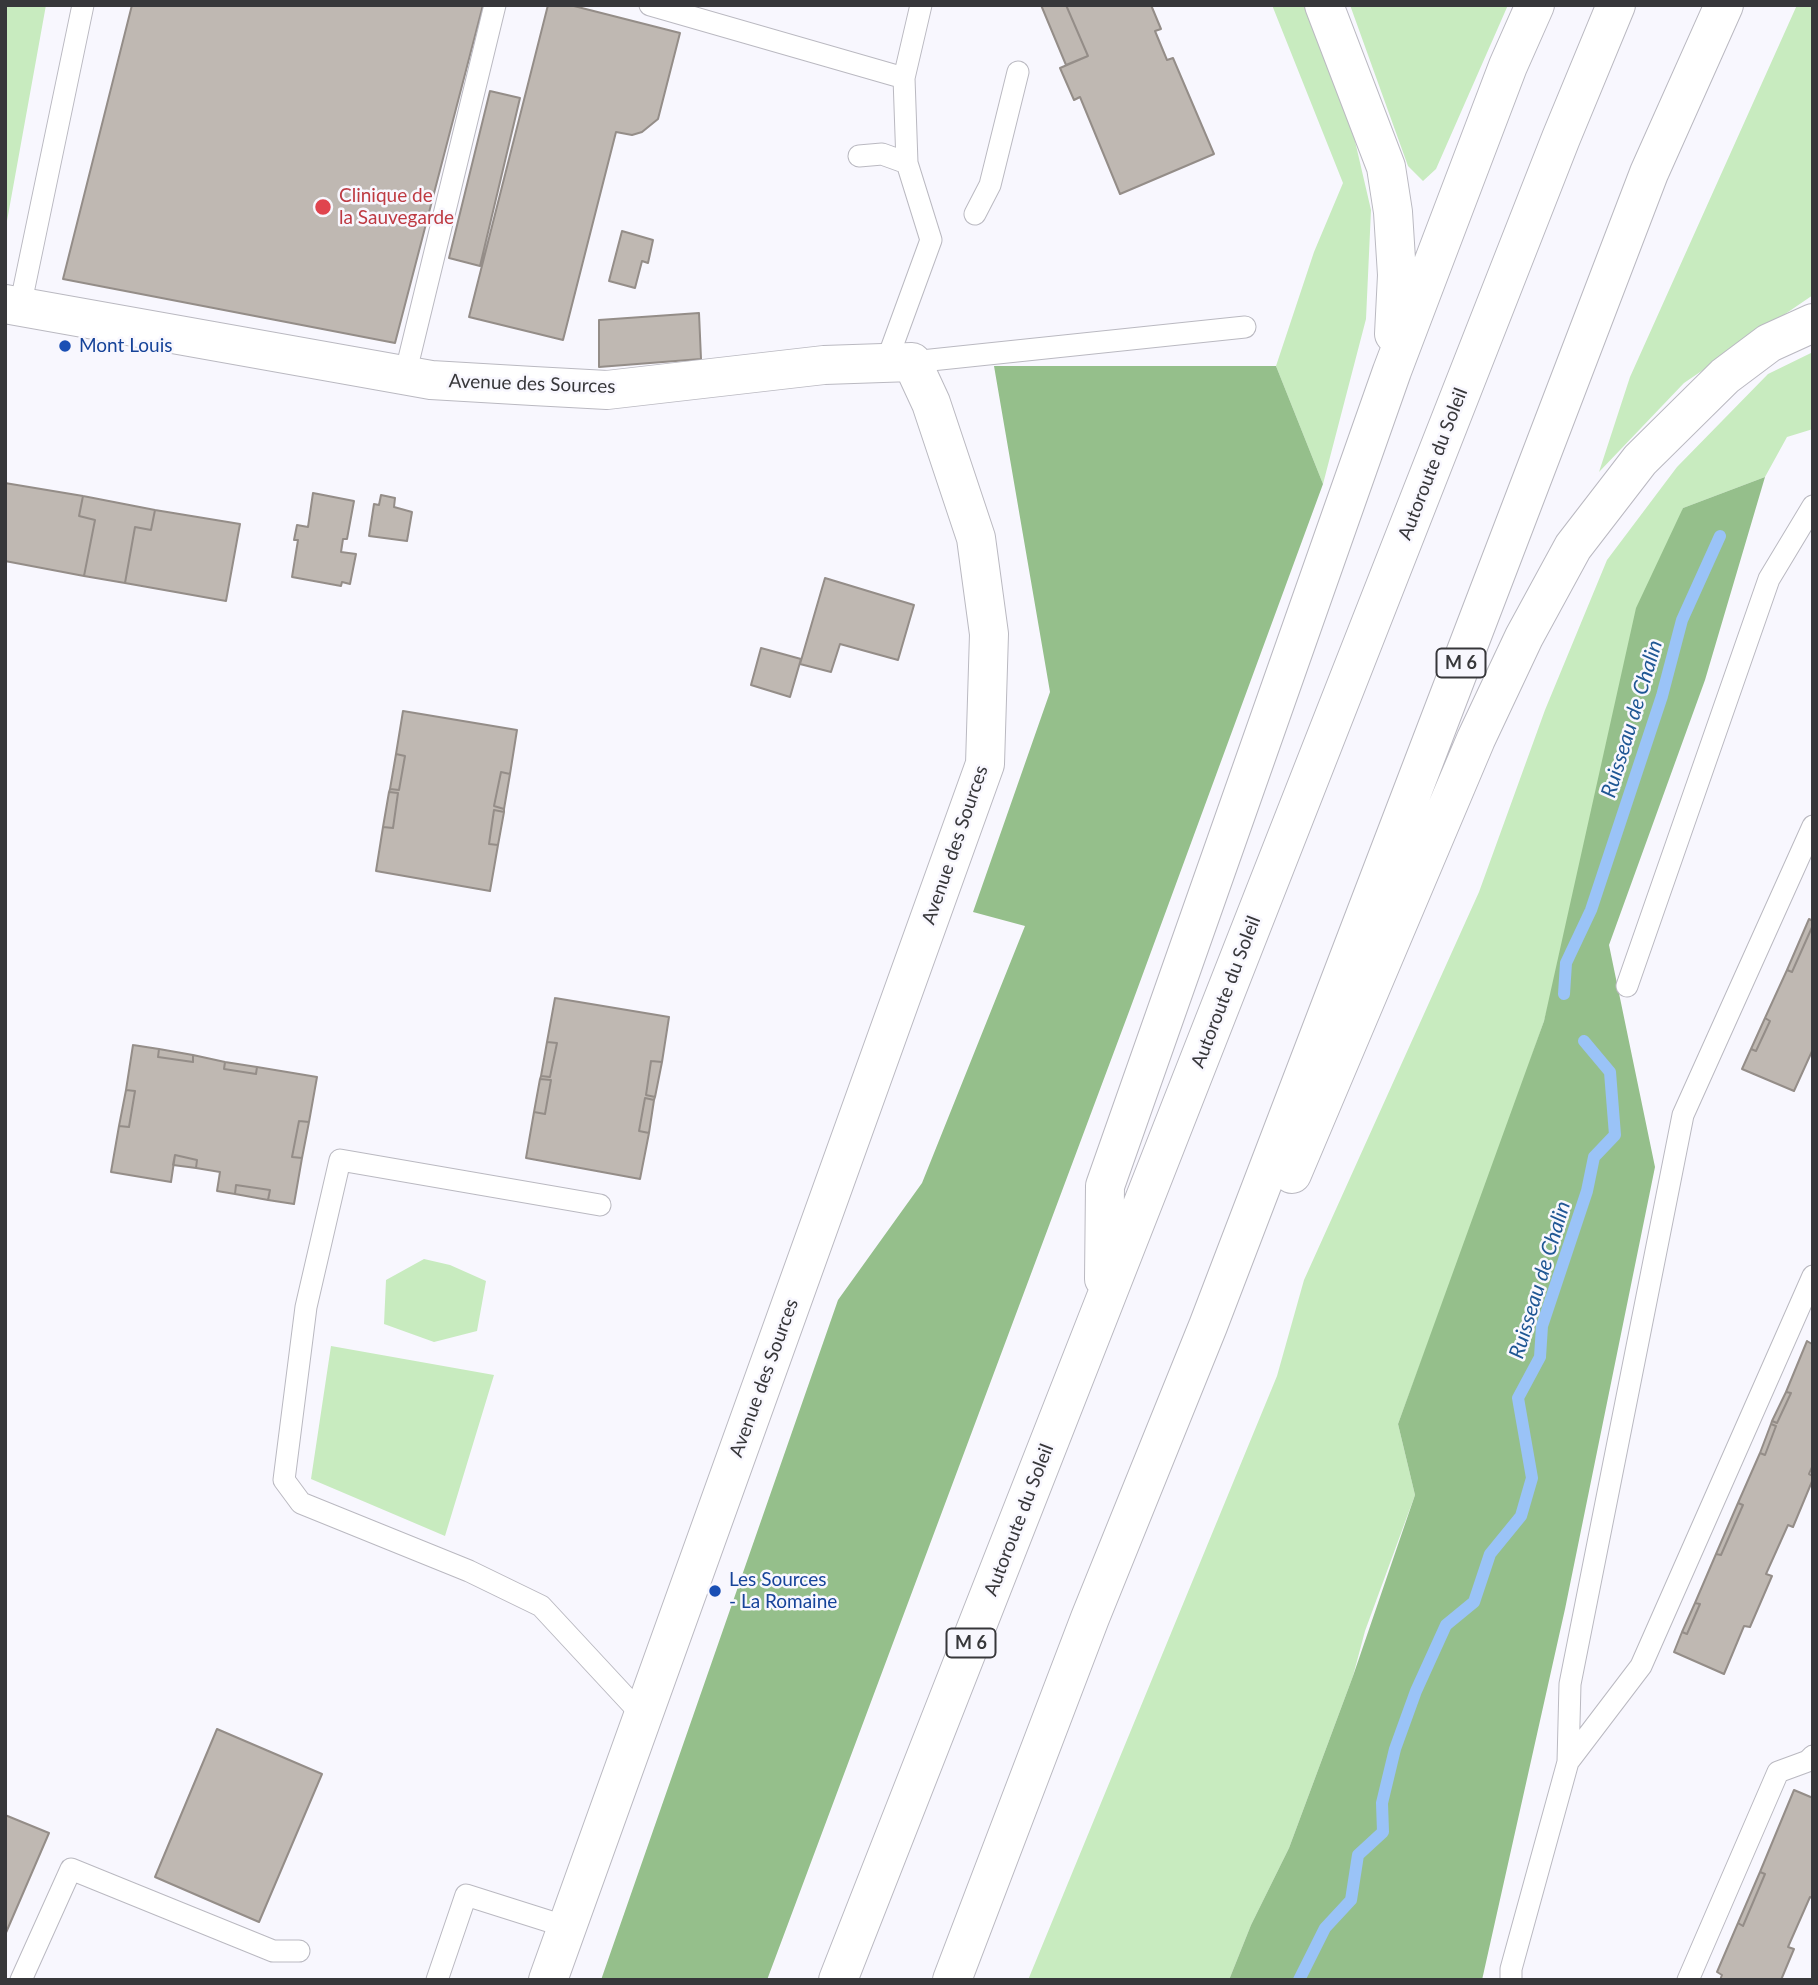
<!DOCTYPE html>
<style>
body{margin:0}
#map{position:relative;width:1818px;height:1985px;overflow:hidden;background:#f8f7fe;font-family:Lato,sans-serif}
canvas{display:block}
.frame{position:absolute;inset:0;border:7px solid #37373a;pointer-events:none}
</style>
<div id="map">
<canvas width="1818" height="1985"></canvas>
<div class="frame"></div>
</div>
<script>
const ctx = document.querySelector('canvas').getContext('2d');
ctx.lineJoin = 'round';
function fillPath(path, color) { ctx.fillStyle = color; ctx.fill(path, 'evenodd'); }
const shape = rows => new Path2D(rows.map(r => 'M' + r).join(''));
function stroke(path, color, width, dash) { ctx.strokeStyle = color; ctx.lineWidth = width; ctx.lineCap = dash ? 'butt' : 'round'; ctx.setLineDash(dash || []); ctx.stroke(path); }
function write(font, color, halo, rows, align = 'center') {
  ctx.font = font + ' Lato,sans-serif'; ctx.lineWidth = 5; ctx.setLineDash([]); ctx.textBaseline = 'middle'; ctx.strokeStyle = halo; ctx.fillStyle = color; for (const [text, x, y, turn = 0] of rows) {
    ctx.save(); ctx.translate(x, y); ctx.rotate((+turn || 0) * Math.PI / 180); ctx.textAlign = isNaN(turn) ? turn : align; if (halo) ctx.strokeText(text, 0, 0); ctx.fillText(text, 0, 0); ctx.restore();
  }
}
fillPath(shape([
 [5,5,46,5,5,232],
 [1272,5,1309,5,1342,85,1371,210,1366,319,1323,484,1276,366,1314,252,1343,183],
 [1350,5,1508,5,1436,169,1423,181,1408,166],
 [1797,5,1813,5,1813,295,1684,383,1599,472,1630,377],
 [1813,352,1813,429,1787,437,1765,477,1683,508,1544,1021,1490,1176,1398,1424,1415,1495,1365,1631,1353,1676,1289,1848,1251,1925,1229,1980,1028,1980,1277,1376,1304,1280,1479,892,1545,710,1607,560,1677,467,1768,374],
 [424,1259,450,1265,486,1281,477,1331,434,1342,384,1324,386,1280],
 [331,1346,494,1375,445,1536,311,1479]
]), '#c8ebbf');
fillPath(shape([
 [994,366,1276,366,1323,484,1130,1009,767,1980,601,1980,838,1300,922,1183,1025,926,973,912,1050,692],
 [1765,477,1705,680,1609,945,1655,1167,1565,1609,1482,1980,1229,1980,1251,1925,1289,1848,1353,1676,1415,1495,1398,1424,1544,1021,1636,608,1683,508]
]), '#95bf8b');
stroke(shape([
 [1564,994,1566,963,1591,910,1662,696,1682,620,1720,536],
 [1299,1980,1325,1928,1351,1900,1358,1855,1383,1832,1382,1803,1395,1749,1416,1691,1446,1625,1474,1602,1490,1554,1521,1516,1532,1478,1518,1398,1540,1357,1542,1326,1587,1191,1594,1157,1615,1135,1610,1072,1584,1041]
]), '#9ac3f7', 12);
const building = shape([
 [132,5,483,5,395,343,63,279,132,5],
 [548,5,570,5,680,33,658,119,642,132,632,135,616,132,563,340,469,317,548,5],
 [1041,5,1066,5,1088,56,1066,65,1041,5],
 [1066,5,1151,5,1161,29,1155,31,1167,60,1173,58,1214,154,1120,194,1080,97,1074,100,1060,68,1088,56,1066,5],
 [490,91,520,98,480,266,449,258,490,91],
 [622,231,653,240,648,263,642,261,635,288,609,281,622,231],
 [699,313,701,359,599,367,599,320,699,313],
 [5,483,83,496,79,516,95,520,84,576,5,561,5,483],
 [313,493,354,501,347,539,343,539,341,552,356,554,350,584,342,582,341,586,292,577,298,540,294,540,297,525,308,527,313,493],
 [381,495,395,498,394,507,412,512,407,541,369,536,374,504,379,505,381,495],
 [83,496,155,510,151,530,135,527,125,583,84,576,95,520,79,516,83,496],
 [155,510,240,524,226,601,125,583,135,527,151,530,155,510],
 [825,578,914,605,898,660,840,644,831,672,800,664,825,578],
 [761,648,801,659,790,697,751,685,761,648],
 [403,711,517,730,510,774,501,772,494,806,504,809,504,812,494,810,489,844,498,845,490,891,376,871,383,827,393,828,398,793,389,792,390,789,399,790,405,756,396,754,403,711],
 [396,754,405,756,399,790,390,789,396,754],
 [501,772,510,774,504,809,494,806,501,772],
 [389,792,398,793,393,828,383,827,389,792],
 [494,810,504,812,498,845,489,844,494,810],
 [1809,919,1813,921,1813,925,1792,972,1787,970,1809,919],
 [1813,925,1813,1049,1794,1091,1742,1069,1751,1049,1756,1051,1770,1021,1765,1018,1787,970,1792,972,1813,925],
 [555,998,669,1017,662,1062,651,1061,646,1095,655,1097,654,1100,645,1098,639,1131,649,1133,640,1179,526,1158,534,1112,545,1114,551,1080,540,1079,541,1076,550,1077,557,1043,547,1042,555,998],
 [1765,1018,1770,1021,1756,1051,1751,1049,1765,1018],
 [547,1042,557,1043,550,1077,541,1076,547,1042],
 [133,1045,159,1049,158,1057,193,1062,193,1055,225,1062,224,1069,256,1074,257,1067,317,1077,309,1122,299,1121,292,1157,302,1158,294,1204,268,1200,270,1190,236,1185,235,1194,217,1191,220,1172,196,1168,197,1160,175,1155,171,1182,111,1172,119,1126,129,1127,135,1091,126,1090,133,1045],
 [159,1049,193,1055,193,1062,158,1057,159,1049],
 [651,1061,662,1062,655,1097,646,1095,651,1061],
 [225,1062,257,1067,256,1074,224,1069,225,1062],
 [540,1079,551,1080,545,1114,534,1112,540,1079],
 [126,1090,135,1091,129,1127,119,1126,126,1090],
 [645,1098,654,1100,649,1133,639,1131,645,1098],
 [299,1121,309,1122,302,1158,292,1157,299,1121],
 [175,1155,197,1160,196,1168,173,1165,175,1155],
 [236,1185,270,1190,268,1200,235,1194,236,1185],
 [1807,1341,1812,1344,1813,1341,1813,1465,1809,1474,1813,1476,1813,1479,1793,1527,1788,1525,1766,1574,1772,1576,1750,1627,1744,1626,1724,1674,1674,1652,1682,1632,1687,1634,1700,1604,1695,1603,1716,1554,1721,1555,1743,1505,1738,1503,1760,1453,1765,1455,1776,1426,1771,1424,1772,1421,1777,1423,1791,1393,1786,1392,1807,1341],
 [1786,1392,1791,1393,1777,1423,1772,1421,1786,1392],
 [1771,1424,1776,1426,1765,1455,1760,1453,1771,1424],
 [1738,1503,1743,1505,1721,1555,1716,1554,1738,1503],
 [1695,1603,1700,1604,1687,1634,1682,1632,1695,1603],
 [217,1729,322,1774,259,1922,155,1877,217,1729],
 [1794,1790,1813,1798,1813,1898,1810,1897,1788,1947,1794,1949,1781,1980,1720,1980,1722,1975,1717,1972,1738,1923,1743,1926,1765,1874,1760,1872,1794,1790],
 [5,1815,49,1833,5,1935,5,1815],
 [1760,1872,1765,1874,1743,1926,1738,1923,1760,1872]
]);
fillPath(building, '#bfb8b2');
stroke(building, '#948d88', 2);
const lane = shape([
 [650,5,904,78,907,163,931,240,886,363],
 [904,78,921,5],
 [859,156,882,154,907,163],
 [975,214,990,185,1018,72],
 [20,307,83,5],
 [912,362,1245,327],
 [405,375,495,5],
 [1627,986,1769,579,1813,506],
 [600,1205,340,1160,306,1307,284,1480,301,1503,469,1571,541,1606,643,1716],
 [1568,1762,1641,1666,1813,1276],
 [21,1980,71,1869,273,1951,299,1951],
 [437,1980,466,1895,567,1927],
 [1511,1980,1511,1969,1568,1762,1570,1684,1683,1115,1813,826],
 [1688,1980,1778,1772,1808,1761,1813,1756]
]);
const street = shape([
 [5,304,431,380,533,386,607,390,824,365,912,362,931,403,976,538,989,634,985,764,548,1980]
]);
const highway = shape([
 [1324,5,1386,167,1393,212,1397,275,1394,334],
 [1292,1174,1476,739,1524,637,1573,547,1640,460,1725,376,1769,343,1813,323],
 [1104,1279,1105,1186,1392,371,1508,66,1535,5],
 [838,1980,1561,138,1616,5],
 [952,1980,1090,1618,1208,1326,1649,173,1724,5]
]);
stroke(lane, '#bab9c1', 23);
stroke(street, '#bab9c1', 40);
stroke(highway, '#bab9c1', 40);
stroke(lane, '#fff', 21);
stroke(street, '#fff', 38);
stroke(highway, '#fff', 38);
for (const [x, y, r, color] of [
 [323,207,9,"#e0444e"],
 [65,346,7,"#1a4fb4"],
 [715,1591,7,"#1a4fb4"]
]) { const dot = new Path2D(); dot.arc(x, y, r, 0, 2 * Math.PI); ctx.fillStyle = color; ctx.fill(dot); stroke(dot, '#f8f7fe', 2.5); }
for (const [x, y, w] of [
 [1461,663,49],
 [971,1643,49]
]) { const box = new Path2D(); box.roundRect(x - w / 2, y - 14.5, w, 29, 5); ctx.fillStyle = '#f8f7fe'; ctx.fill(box); stroke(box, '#37373a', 2); }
write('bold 18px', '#37373a', null, [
 ["M 6",1461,663],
 ["M 6",971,1643]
]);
write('19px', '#be3a42', '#f8f7fe', [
 ["Clinique de",339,196],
 ["la Sauvegarde",339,218]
], 'left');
write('19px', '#164399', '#f8f7fe', [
 ["Mont Louis",79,346],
 ["Les Sources",729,1580],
 ["- La Romaine",729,1602]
], 'left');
write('19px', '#37373a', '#f8f7fe', [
 ["Avenue des Sources",532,384,2],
 ["Autoroute du Soleil",1433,464,-69],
 ["Avenue des Sources",955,845,-71],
 ["Autoroute du Soleil",1226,992,-69],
 ["Avenue des Sources",764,1378,-70],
 ["Autoroute du Soleil",1019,1520,-69]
]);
write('italic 21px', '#205794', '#f8f7fe', [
 ["Ruisseau de Chalin",1632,719,-73],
 ["Ruisseau de Chalin",1540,1280,-73]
]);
</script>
